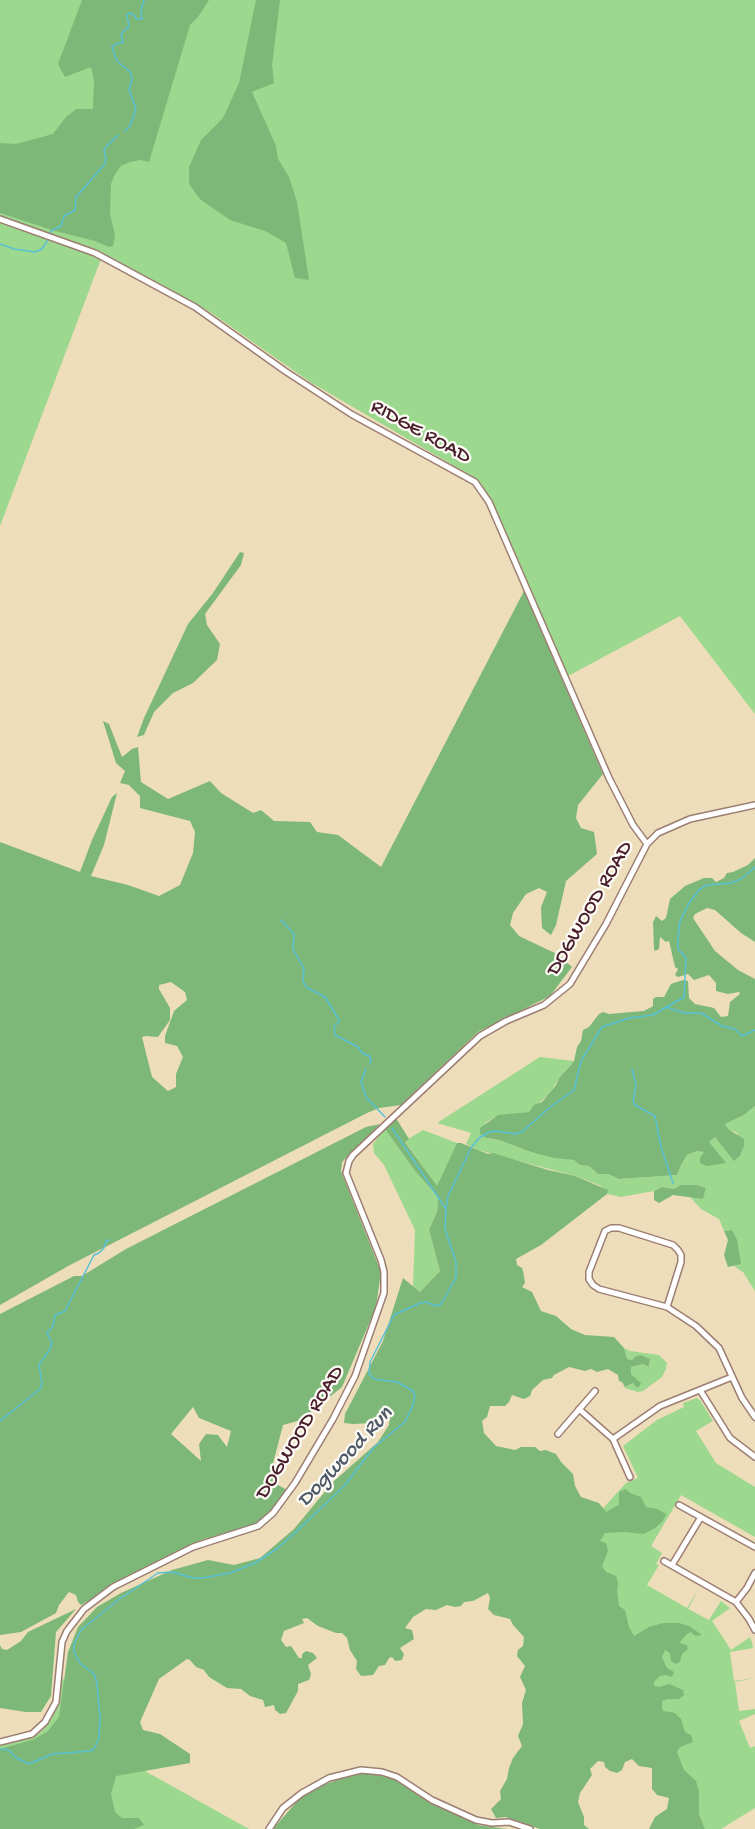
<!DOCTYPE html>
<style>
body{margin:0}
canvas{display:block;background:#edddba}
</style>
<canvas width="755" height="1829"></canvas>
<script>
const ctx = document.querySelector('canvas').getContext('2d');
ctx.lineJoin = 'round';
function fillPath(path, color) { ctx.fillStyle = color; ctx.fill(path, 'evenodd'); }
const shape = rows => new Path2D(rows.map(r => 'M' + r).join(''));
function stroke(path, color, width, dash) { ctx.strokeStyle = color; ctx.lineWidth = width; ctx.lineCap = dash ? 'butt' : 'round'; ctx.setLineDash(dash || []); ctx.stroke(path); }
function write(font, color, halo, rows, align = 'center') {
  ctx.font = font + ' "Gochi Hand",sans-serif'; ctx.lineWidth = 4.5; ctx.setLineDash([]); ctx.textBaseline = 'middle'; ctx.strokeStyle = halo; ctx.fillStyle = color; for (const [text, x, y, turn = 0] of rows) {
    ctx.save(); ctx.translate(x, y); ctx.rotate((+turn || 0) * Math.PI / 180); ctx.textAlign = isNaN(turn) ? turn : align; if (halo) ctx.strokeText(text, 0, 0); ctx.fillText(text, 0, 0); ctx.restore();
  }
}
fillPath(shape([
 [0,0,755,0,755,714,680,616,568,676,489,495,473,477,310,382,210,312,182,296,96,250,0,216],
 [0,221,101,259,0,526],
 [540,1057,574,1061,559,1078,549,1094,529,1112,495,1117,485,1123,488,1139,499,1140,531,1152,574,1160,580,1165,589,1166,598,1174,608,1174,619,1179,677,1175,681,1165,687,1155,697,1151,704,1152,700,1163,709,1141,715,1137,734,1160,740,1156,744,1146,737,1133,727,1129,725,1124,744,1115,755,1106,755,1291,743,1272,734,1266,740,1264,732,1230,724,1231,719,1219,701,1209,690,1197,703,1199,706,1188,697,1185,681,1185,674,1189,662,1187,654,1191,621,1197,607,1194,607,1190,599,1185,575,1176,478,1150,466,1144,471,1133,437,1123],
 [385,1129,415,1171,438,1197,437,1212,429,1230,440,1271,420,1292,413,1286,415,1230,384,1165,374,1153,373,1144],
 [423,1130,457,1143,437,1187,405,1141],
 [624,1348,630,1351,659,1355,667,1363,666,1369,662,1377,643,1391,638,1392,625,1388,623,1385,625,1387,634,1383,636,1387,639,1387,640,1383,631,1374,631,1367,643,1364,649,1367,650,1364,650,1359,641,1355,636,1356,632,1360,627,1359],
 [697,1398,700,1400,713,1421,696,1431,716,1463,755,1487,755,1537,681,1495,651,1546,662,1553,656,1564,659,1565,647,1585,687,1608,699,1588,688,1609,709,1620,721,1601,730,1608,712,1621,731,1650,750,1637,752,1643,753,1648,730,1652,734,1681,755,1678,735,1682,739,1711,755,1709,755,1714,739,1721,750,1748,755,1746,755,1808,721,1829,705,1829,585,1528,626,1483,638,1478,623,1446,657,1420,684,1407,683,1403],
 [62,1677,100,1746,249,1829,0,1829,0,1745,21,1741,41,1732,47,1725,59,1704]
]), '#9cd88d');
fillPath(shape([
 [82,0,209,0,198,17,190,25,149,162,141,160,130,162,121,166,114,176,111,184,110,214,115,235,113,246,109,247,95,241,55,231,0,213,0,143,16,144,53,134,66,117,76,109,93,109,94,80,91,67,65,77,58,64],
 [256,0,280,0,272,65,274,83,252,92,276,146,278,159,289,177,297,202,309,280,295,278,286,243,265,231,230,220,200,199,189,184,189,167,201,140,223,118,239,83],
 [240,552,244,553,241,565,205,614,207,625,220,644,217,660,193,683,173,693,154,712,144,735,137,737,144,718,188,624,213,593],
 [524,591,603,774,578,805,576,818,581,828,594,832,597,854,566,881,556,925,551,935,542,928,541,907,547,892,539,888,526,894,513,913,510,925,519,936,559,955,572,967,550,996,478,1032,401,1105,379,1108,367,1113,70,1265,0,1305,0,842,80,872,92,840,112,797,117,793,104,845,91,876,128,885,159,896,180,885,193,853,195,832,190,821,140,808,140,796,129,785,120,783,125,771,116,763,103,721,109,724,122,757,132,749,138,747,141,782,168,799,210,781,221,793,253,813,261,810,274,821,310,822,317,832,338,835,381,867],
 [171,982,185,992,187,1000,174,1011,165,1036,165,1043,177,1046,183,1057,176,1074,176,1087,168,1091,152,1077,142,1037,146,1036,158,1037,170,1020,170,1008,159,989,159,985],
 [755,858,755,942,741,933,715,910,707,908,695,914,693,918,715,951,738,970,755,979,755,1106,744,1115,725,1124,728,1129,744,1139,744,1146,740,1156,734,1161,715,1137,709,1142,726,1163,707,1166,700,1163,700,1158,704,1152,697,1151,687,1155,681,1165,677,1175,619,1179,608,1174,598,1174,589,1166,580,1165,574,1160,554,1158,531,1152,499,1140,486,1138,480,1134,480,1128,498,1115,529,1112,534,1105,542,1102,556,1085,559,1078,570,1066,574,1061,577,1047,581,1041,583,1030,589,1027,599,1014,603,1012,609,1014,644,1011,653,1006,653,999,656,997,664,997,671,984,683,980,688,981,689,998,695,1004,714,1008,721,1017,728,1016,730,1002,740,994,739,992,728,994,716,991,716,983,709,975,694,980,688,974,678,977,675,975,678,969,675,967,669,941,666,942,660,937,659,949,655,951,654,949,653,922,656,916,662,921,666,918,670,899,685,886,704,878,712,878,716,882,724,878,727,873,733,872,748,865],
 [396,1118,409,1139,405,1142,437,1186,457,1143,461,1143,488,1154,493,1153,548,1170,575,1176,608,1190,607,1194,541,1245,516,1259,517,1265,522,1268,523,1271,525,1283,522,1287,532,1292,541,1311,556,1316,571,1329,585,1335,614,1337,624,1348,627,1359,632,1360,636,1356,641,1355,650,1359,649,1367,643,1364,631,1367,631,1374,641,1383,639,1387,636,1387,633,1383,625,1387,622,1382,619,1381,618,1375,608,1369,597,1372,591,1369,585,1371,569,1367,554,1375,552,1378,543,1380,532,1390,530,1396,524,1399,512,1395,509,1402,505,1406,490,1406,487,1417,482,1421,484,1433,496,1446,515,1450,521,1447,535,1447,540,1451,546,1450,556,1454,561,1462,573,1474,575,1486,581,1497,599,1503,606,1512,619,1505,619,1492,626,1489,630,1493,641,1497,646,1507,657,1509,666,1514,663,1521,655,1528,644,1534,624,1532,605,1533,600,1541,606,1543,608,1551,602,1566,606,1572,616,1576,618,1583,617,1591,619,1606,625,1610,629,1627,634,1636,649,1627,663,1623,679,1623,689,1626,702,1635,695,1636,691,1632,687,1634,679,1643,687,1645,688,1649,682,1654,680,1662,675,1664,671,1661,670,1653,665,1650,662,1657,664,1662,667,1668,674,1672,672,1677,666,1675,660,1676,654,1682,654,1686,660,1687,669,1684,683,1690,684,1695,679,1699,667,1699,662,1701,662,1708,663,1711,675,1713,681,1719,685,1732,691,1735,693,1742,680,1747,677,1752,684,1770,696,1781,699,1792,699,1814,705,1829,649,1829,655,1817,667,1809,669,1798,657,1795,652,1789,652,1768,639,1766,632,1759,625,1762,622,1770,617,1773,610,1771,605,1767,604,1762,598,1761,590,1769,592,1775,580,1793,578,1802,584,1817,584,1825,589,1829,540,1829,506,1817,496,1818,491,1809,501,1799,500,1791,507,1779,509,1768,513,1758,522,1746,518,1736,523,1724,522,1703,526,1690,520,1677,525,1666,517,1656,518,1650,523,1646,524,1637,513,1625,510,1619,494,1615,488,1609,490,1598,488,1593,473,1601,464,1602,461,1606,455,1607,447,1605,436,1610,426,1609,413,1617,405,1628,412,1630,414,1639,400,1648,404,1654,402,1660,395,1661,392,1657,389,1658,385,1665,379,1666,373,1675,361,1676,356,1669,357,1661,350,1650,347,1638,342,1633,336,1633,318,1626,307,1618,302,1619,304,1623,284,1631,281,1640,286,1647,291,1646,299,1658,302,1658,302,1654,306,1651,313,1653,317,1658,308,1665,311,1674,309,1680,298,1684,298,1691,286,1713,280,1714,275,1710,274,1705,265,1707,263,1700,250,1696,241,1689,227,1688,209,1677,204,1670,196,1667,190,1660,187,1659,159,1679,140,1722,143,1730,160,1734,190,1754,190,1763,116,1776,111,1794,115,1812,122,1818,139,1818,144,1825,134,1829,0,1829,0,1749,32,1740,47,1732,59,1717,68,1652,78,1627,97,1607,121,1593,172,1570,208,1560,234,1565,260,1558,294,1529,333,1482,378,1442,389,1425,390,1417,374,1423,353,1424,344,1423,345,1414,383,1341,403,1278,420,1292,440,1271,429,1230,437,1212,438,1197,415,1171,385,1129],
 [380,1124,342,1162,341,1171,381,1272,376,1307,342,1387,301,1420,283,1425,270,1475,278,1485,287,1490,264,1518,247,1528,204,1539,167,1557,81,1605,78,1602,76,1595,69,1592,59,1605,56,1613,21,1632,0,1635,0,1314,74,1276,82,1276,126,1249,366,1127],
 [193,1407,199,1418,231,1431,227,1447,218,1435,206,1434,199,1444,201,1461,171,1434],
 [681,1185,697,1185,706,1188,703,1199,673,1195,659,1203,654,1200,654,1191,662,1187,674,1189],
 [732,1230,737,1240,741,1264,728,1267,724,1255,728,1240,724,1231],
 [76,1609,56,1632,51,1696,41,1712,26,1712,0,1708,0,1645,2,1649,7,1650,21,1641,28,1632],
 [373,1773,393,1778,424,1799,478,1825,506,1829,273,1829,299,1799,323,1785,351,1775]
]), '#7db878');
stroke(shape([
 [125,131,130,126,136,109,129,90,132,79,131,73,117,61,112,47,114,45,123,42,121,34,129,26,127,15,129,13,134,15,136,19,142,19,141,10,144,0],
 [50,234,51,231,61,226,64,216,75,210,76,197,104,165,106,160,104,149,118,135],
 [0,244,14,249,35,252,42,249,47,241],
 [281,920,294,934,293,949,304,969,303,981,306,987,325,997,339,1020,339,1022,334,1026,335,1035,358,1047,362,1053,369,1056,371,1059,370,1064],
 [666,1007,684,1013,701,1013,722,1026,735,1029,742,1036,755,1030],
 [366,1069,361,1081,366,1097,385,1117],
 [632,1069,636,1085,633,1101,635,1105,655,1116,661,1147,673,1183],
 [392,1128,446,1209],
 [0,1421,40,1389,42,1384,39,1365,50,1349,52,1343,47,1333,53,1326,55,1315,65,1311,94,1255,99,1253,104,1248,106,1241,110,1240],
 [0,1749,9,1750,15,1757,29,1764,52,1754,90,1751,94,1749,99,1738,100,1718,97,1683,94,1674,80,1663,74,1652,74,1644,81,1630,118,1600,158,1573,172,1572,193,1578,202,1578,230,1573,255,1563,278,1548,298,1530,345,1485,374,1447,405,1422,413,1405,415,1396,413,1391,397,1382,374,1379,369,1374,370,1362,394,1315,420,1303,426,1302,437,1306,441,1304,456,1278,456,1262,445,1229,446,1209,448,1196,471,1148,479,1138,489,1132,496,1131,516,1134,523,1131,549,1108,574,1090,581,1061,602,1027,629,1018,653,1015,684,997,686,958,678,949,678,938,680,921,689,903,700,889,707,885,731,883,741,879,755,867]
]), '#59c1d6', 1.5);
const minor = shape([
 [0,219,95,253,195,307,285,371,351,414,475,482,489,502,609,778,633,825,647,844],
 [667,1307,681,1262,681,1255,678,1250,673,1245,619,1228,611,1228,605,1231,589,1272,589,1279,593,1285,599,1289,667,1307,696,1326,719,1348,742,1398,755,1417],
 [700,1390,730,1438,755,1457],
 [579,1409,613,1439,630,1477],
 [558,1434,595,1391],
 [613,1439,660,1406,732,1377],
 [679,1505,755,1547],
 [664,1561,736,1602,749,1619,755,1630],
 [672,1565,701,1517],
 [736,1602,747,1588,755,1573],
 [0,1742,32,1734,45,1722,56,1702,62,1642,67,1631,84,1609,113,1587,193,1547,258,1526,273,1513,295,1483,333,1419,355,1376,384,1293,384,1272,381,1260,346,1173,349,1161,353,1155,480,1036,506,1021,544,1005,570,984,606,924,647,844,658,833,690,819,755,805],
 [269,1829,283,1808,302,1793,329,1778,361,1770,382,1772,397,1777,432,1800,476,1820,492,1823,509,1822,530,1829]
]);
stroke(minor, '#9c7e72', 8);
stroke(minor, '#fff', 5);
write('21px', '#4a1f2b', '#fdfcf7', [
 ["RIDGE ROAD",420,433,29],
 ["DOGWOOD ROAD",591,909,-60],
 ["DOGWOOD ROAD",301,1433,-59]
]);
write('italic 22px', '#4f5867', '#fdfcf7', [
 ["Dogwood Run",346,1458,-47]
]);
</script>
